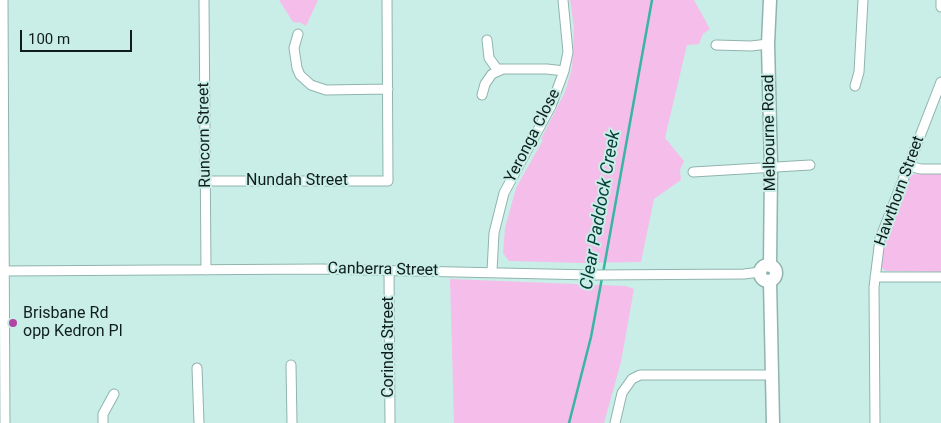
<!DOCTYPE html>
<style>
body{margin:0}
#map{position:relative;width:941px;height:423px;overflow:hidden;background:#c9eee7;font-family:Roboto,sans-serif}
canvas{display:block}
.scale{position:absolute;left:20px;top:30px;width:112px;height:22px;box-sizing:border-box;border:2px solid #0f1d1b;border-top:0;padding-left:6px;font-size:15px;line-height:18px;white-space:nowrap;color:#0f1d1b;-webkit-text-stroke:4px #c9eee7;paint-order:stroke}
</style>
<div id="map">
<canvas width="941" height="423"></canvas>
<div class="scale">100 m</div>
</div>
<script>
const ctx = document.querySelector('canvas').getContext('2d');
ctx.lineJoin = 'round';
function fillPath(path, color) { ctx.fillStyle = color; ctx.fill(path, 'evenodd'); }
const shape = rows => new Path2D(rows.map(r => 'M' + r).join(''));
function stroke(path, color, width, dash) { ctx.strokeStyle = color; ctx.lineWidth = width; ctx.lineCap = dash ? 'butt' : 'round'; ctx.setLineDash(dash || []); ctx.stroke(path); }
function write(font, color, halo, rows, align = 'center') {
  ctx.font = font + ' Roboto,sans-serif'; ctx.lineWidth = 4; ctx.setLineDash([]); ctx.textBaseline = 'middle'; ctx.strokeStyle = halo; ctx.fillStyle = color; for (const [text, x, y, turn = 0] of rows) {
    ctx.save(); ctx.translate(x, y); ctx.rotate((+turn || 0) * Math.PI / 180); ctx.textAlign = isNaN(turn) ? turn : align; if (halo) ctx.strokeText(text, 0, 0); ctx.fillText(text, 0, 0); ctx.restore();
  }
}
fillPath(shape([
 [279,0,318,0,306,26,301,23,293,22],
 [570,0,694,0,710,29,703,34,699,44,687,45,665,138,684,161,680,170,681,180,654,199,641,262,581,263,509,261,503,253,505,228,516,188,543,140,541,139,565,92,572,68,574,27],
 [915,174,941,174,941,272,886,271,880,266,884,242,907,179,909,176],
 [450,279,626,286,634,289,621,362,604,423,454,423]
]), '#f5beea');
stroke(shape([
 [603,273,652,0],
 [569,423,591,337,602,278]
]), '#39b5a4', 2.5);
const street = shape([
 [3,0,5,423],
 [204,0,206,270],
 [941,0,941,7],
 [298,34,294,48,297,68,300,75,311,85,326,90,388,89],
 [487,40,489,58,497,69,547,69,564,71],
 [716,45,751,46,768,44],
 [855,86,859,72,863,0],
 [482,95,485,84,492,74,501,70],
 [908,166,921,169,941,169],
 [693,172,810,165],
 [206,181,388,181,387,0],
 [389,270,390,423],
 [5,271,321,269,592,275,744,274,760,272],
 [492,271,494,233,504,193,551,106,564,71,568,52,563,0],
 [875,277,941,277],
 [291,365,292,423],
 [197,368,199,423],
 [103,423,103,414,114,394],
 [615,423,622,393,632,379,640,375,772,375],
 [875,423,874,287,880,239,941,82]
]);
const secondary = shape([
 [770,0,768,44,771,167,770,266],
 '760 273a8 8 0 1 1 16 0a8 8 0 1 1-16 0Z',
 [770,281,773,423]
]);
stroke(street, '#90b4ad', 11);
stroke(secondary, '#90b4ad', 15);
stroke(street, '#fff', 9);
stroke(secondary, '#fff', 12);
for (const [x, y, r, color] of [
 [13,323,5,"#b245a4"]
]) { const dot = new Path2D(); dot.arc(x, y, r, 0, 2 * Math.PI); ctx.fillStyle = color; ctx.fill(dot); stroke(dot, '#c9eee7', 2); }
write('16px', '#0f1d1b', '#c9eee7', [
 ["Melbourne Road",770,133,-91],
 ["Runcorn Street",205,135,-91],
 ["Yeronga Close",533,136,-63],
 ["Nundah Street",297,181],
 ["Hawthorn Street",900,191,-70],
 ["Canberra Street",383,270,1],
 ["Corinda Street",389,347,-90]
]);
write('16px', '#0f1d1b', '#c9eee7', [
 ["Brisbane Rd",23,314],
 ["opp Kedron Pl",23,332]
], 'left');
write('italic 18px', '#053e37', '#c9eee7', [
 ["Clear Paddock Creek",601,210,-80]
]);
</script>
